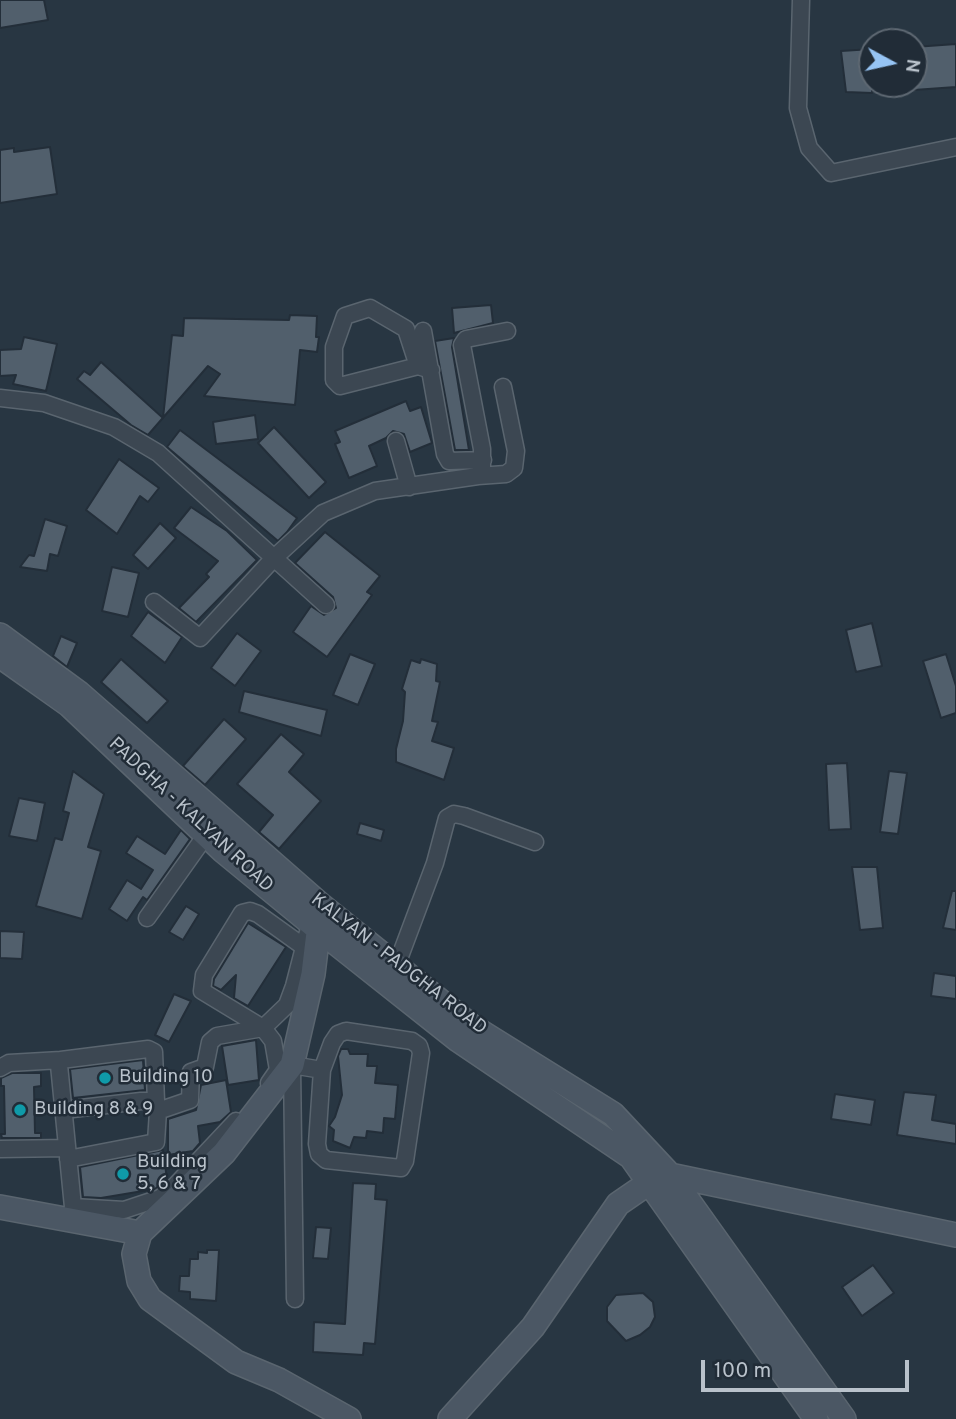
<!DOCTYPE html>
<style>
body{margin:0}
#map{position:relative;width:956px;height:1419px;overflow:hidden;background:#283642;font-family:Overpass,sans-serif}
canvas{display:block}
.north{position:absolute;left:858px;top:28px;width:70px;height:70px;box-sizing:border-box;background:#212c37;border:2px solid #5e6872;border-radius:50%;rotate:98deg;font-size:19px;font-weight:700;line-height:28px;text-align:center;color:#b9c2cb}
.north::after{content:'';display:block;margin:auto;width:24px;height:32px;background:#96c4f4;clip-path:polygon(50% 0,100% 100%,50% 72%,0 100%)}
.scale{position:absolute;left:701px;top:1360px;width:208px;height:32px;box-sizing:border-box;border:4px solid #b9c2cb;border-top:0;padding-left:9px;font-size:21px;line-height:24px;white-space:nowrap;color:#b9c2cb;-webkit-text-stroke:5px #212c37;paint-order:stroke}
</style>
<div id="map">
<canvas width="956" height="1419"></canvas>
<div class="north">N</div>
<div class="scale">100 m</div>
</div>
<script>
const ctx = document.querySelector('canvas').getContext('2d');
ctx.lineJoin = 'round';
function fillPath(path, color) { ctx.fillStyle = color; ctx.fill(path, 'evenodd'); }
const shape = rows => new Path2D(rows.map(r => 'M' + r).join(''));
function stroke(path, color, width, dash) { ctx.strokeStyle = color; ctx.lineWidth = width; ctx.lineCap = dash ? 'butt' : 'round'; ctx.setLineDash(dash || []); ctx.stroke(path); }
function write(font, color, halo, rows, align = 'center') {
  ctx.font = font + ' Overpass,sans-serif'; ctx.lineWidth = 5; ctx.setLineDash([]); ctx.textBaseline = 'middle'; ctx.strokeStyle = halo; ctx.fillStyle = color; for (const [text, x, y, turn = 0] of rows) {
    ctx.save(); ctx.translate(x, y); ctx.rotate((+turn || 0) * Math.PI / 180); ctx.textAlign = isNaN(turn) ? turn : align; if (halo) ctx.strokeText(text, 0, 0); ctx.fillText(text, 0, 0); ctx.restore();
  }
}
const building = shape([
 [0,0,44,0,48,20,0,28,0,0],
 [956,44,956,87,914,90,914,47,956,44],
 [872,49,872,93,846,92,841,51,872,49],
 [50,147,57,194,0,203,0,150,14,148,14,152,50,147],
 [491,305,493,323,454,333,452,308,491,305],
 [290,315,317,316,316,337,319,337,317,352,300,350,295,405,204,396,220,374,208,366,148,435,131,425,77,379,84,371,90,375,101,362,163,418,172,335,183,336,184,318,289,320,290,315],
 [24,337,57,344,46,391,13,384,16,375,0,376,0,350,21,349,24,337],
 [454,338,452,347,469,450,455,450,435,341,454,338],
 [406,401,410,411,421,407,432,443,410,452,404,434,393,431,386,438,369,446,377,466,349,478,335,444,340,442,335,431,406,401],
 [255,415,258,439,216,444,213,422,255,415],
 [274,427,326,482,309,498,258,443,274,427],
 [180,430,297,518,287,532,278,541,167,447,180,430],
 [119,459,159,488,148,502,140,496,117,534,86,510,119,459],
 [191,507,227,531,257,560,196,622,179,608,209,577,206,574,218,561,174,528,191,507],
 [45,519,67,526,58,556,50,554,47,571,20,567,29,555,34,556,45,519],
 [160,523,176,538,148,569,133,555,160,523],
 [325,532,380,576,367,592,372,595,327,657,293,632,311,606,324,615,336,608,333,597,295,563,325,532],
 [112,567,139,573,128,617,102,611,112,567],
 [148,612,182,637,165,663,131,636,148,612],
 [872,623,882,666,856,672,846,630,872,623],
 [237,633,261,651,235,686,211,668,237,633],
 [61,636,77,643,67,667,53,656,61,636],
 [350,654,375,664,358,705,333,695,350,654],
 [946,654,956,686,956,713,941,718,923,661,946,654],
 [121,659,168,701,147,723,101,682,121,659],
 [421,659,437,664,436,681,440,682,432,721,438,722,432,741,454,748,444,780,396,762,396,749,403,721,405,692,402,689,411,660,420,663,421,659],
 [244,691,327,710,321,736,239,712,244,691],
 [224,719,246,739,205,785,183,766,224,719],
 [281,734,304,754,289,772,321,801,279,849,259,832,273,815,237,784,281,734],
 [847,763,851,829,829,830,826,764,847,763],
 [73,771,104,794,88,847,101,851,82,919,36,906,55,838,62,840,69,813,63,811,73,771],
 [889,771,907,773,898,834,880,832,889,771],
 [19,798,45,803,37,841,9,836,19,798],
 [360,823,384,830,381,841,357,834,360,823],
 [181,830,190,839,147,900,143,897,127,921,109,909,127,880,141,889,153,870,126,853,137,836,165,854,181,830],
 [852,867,877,867,883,928,860,930,852,867],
 [952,891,956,891,956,930,943,928,952,891],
 [186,906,199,914,183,940,169,932,186,906],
 [248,923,286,947,248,1006,234,998,236,975,221,990,213,986,214,979,248,923],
 [0,931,24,932,22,959,0,958,0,931],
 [934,973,956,976,956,999,931,996,934,973],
 [174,994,191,1001,169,1042,155,1035,174,994],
 [256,1040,259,1080,228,1085,222,1046,256,1040],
 [341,1049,348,1049,350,1054,368,1054,367,1066,377,1066,375,1083,398,1085,395,1119,384,1118,383,1133,367,1131,366,1138,354,1137,350,1148,333,1141,334,1130,329,1126,335,1117,342,1095,338,1056,341,1049],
 [143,1060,145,1090,73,1098,70,1069,143,1060],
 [12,1073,41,1073,41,1086,34,1087,35,1133,41,1133,41,1138,2,1138,1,1134,5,1134,4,1086,1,1086,1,1078,12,1073],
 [226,1080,231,1112,220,1122,198,1126,200,1143,193,1151,168,1155,168,1119,196,1110,201,1085,226,1080],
 [904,1092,936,1095,932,1120,956,1124,956,1144,897,1135,904,1092],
 [835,1094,875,1100,871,1125,831,1119,835,1094],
 [163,1150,167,1179,155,1189,101,1198,83,1197,80,1167,163,1150],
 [353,1183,376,1184,375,1199,387,1200,375,1344,364,1343,363,1355,313,1352,314,1322,345,1324,353,1183],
 [316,1227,331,1228,328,1259,313,1258,316,1227],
 [207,1250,219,1250,216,1301,190,1299,190,1292,179,1291,180,1276,189,1276,190,1259,198,1259,198,1252,207,1253,207,1250],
 [873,1265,894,1293,862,1316,842,1287,873,1265],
 [643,1293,653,1302,655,1317,650,1327,640,1335,626,1341,607,1321,607,1307,616,1295,643,1293]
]);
fillPath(building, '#515f6c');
stroke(building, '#232e39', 2);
const street = shape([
 [801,0,798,108,809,148,831,173,956,147],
 [423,331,445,454,449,461,483,460],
 [418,366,406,329,370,308,345,316,334,347,334,380,340,386,418,366,431,370],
 [0,398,44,403,114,427,158,453,326,605],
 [396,441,409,487],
 [478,476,506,474,514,468,516,451,503,387],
 [154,602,200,638,274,558,323,513,375,491,478,476,482,468,482,449,462,345,466,339,507,331],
 [147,918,211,828],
 [304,947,258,914,250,911,242,913,204,975,202,991,263,1028,287,1005,294,986,308,932,310,923],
 [396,967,435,863,447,818,454,814,464,816,535,842],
 [346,1031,412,1041,419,1046,421,1053,405,1161,401,1168,326,1160,319,1154,317,1144,322,1070,332,1043,338,1034,346,1031],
 [0,1068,9,1063,61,1060],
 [64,1110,141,1101,156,1101,158,1111,156,1142,68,1159],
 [158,1111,190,1100,191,1072,205,1067,210,1042,217,1036,263,1028,273,1041,278,1070,269,1083],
 [0,1149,67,1148],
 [73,1207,124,1210,160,1198,173,1188,236,1121],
 [71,1216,73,1207,59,1065,61,1060,148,1049,154,1052,156,1101],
 [295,1299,292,1065,322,1070]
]);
const secondary = shape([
 [0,635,79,693,322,906,470,1025,613,1114,670,1175,844,1419],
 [0,656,69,705,223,851,318,929,458,1040,631,1157,816,1419],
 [0,1207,140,1233,224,1153,292,1065,313,974,320,916],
 [140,1233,134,1254,139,1281,150,1299,236,1362,279,1380,349,1419],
 [450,1419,533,1327,618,1204,650,1182,670,1175,956,1235]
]);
stroke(street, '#5a656f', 19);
stroke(secondary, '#5a656f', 26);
stroke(street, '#3c4752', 16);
stroke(secondary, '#4b5764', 23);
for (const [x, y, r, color] of [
 [105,1078,7,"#0f9aa8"],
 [20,1110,7,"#0f9aa8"],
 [123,1174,7,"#0f9aa8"]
]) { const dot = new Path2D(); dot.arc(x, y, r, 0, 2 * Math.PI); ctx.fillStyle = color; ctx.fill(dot); stroke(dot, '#212c37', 2.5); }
write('19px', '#b9c2cb', '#212c37', [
 ["PADGHA - KALYAN ROAD",190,816,43],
 ["KALYAN - PADGHA ROAD",398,965,38]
]);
write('19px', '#b9c2cb', '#212c37', [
 ["Building 10",119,1078],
 ["Building 8 & 9",34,1110],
 ["Building",137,1163],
 ["5, 6 & 7",137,1185]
], 'left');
</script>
